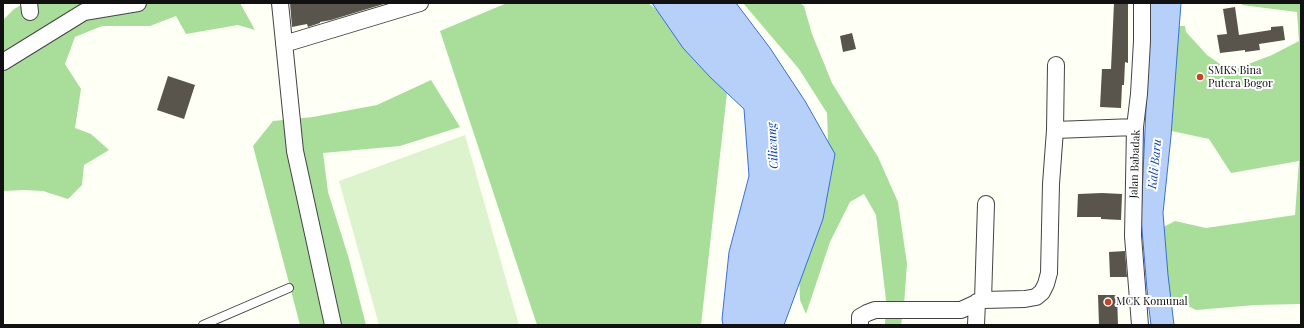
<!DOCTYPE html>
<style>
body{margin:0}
#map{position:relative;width:1304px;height:328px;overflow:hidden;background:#fefff5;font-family:"Playfair Display",serif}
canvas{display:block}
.frame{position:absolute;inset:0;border:4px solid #111;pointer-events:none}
</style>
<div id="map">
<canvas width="1304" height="328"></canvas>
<div class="frame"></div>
</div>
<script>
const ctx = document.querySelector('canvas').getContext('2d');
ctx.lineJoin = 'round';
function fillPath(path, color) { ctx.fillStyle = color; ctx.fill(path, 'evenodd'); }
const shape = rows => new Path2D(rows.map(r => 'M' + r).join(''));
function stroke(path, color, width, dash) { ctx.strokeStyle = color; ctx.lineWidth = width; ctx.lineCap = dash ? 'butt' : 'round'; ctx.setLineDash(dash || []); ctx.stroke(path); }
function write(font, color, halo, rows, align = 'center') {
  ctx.font = font + ' "Playfair Display",serif'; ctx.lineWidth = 4; ctx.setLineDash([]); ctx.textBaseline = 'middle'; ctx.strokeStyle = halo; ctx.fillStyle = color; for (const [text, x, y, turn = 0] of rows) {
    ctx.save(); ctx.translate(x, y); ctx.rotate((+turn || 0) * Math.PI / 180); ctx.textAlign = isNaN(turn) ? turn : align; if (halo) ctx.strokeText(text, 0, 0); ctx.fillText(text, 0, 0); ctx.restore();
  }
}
fillPath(shape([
 [25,3,80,3,83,10,119,3,240,3,255,30,238,25,186,34,176,16,150,26,102,26,75,37,65,64,81,89,75,128,91,134,109,150,84,165,82,185,68,199,43,191,25,190,3,191,3,20,14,9],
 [507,3,648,3,730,66,701,325,537,325,440,31],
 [743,3,800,3,804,6,812,34,832,83,878,157,898,202,907,264,904,305,901,325,885,325,886,300,876,215,864,194,850,202,830,242,806,314,800,300,799,275,829,169,827,113,799,69],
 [1243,3,1301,3,1301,304,1255,305,1196,310,1166,295,1156,231,1175,221,1206,228,1295,215,1299,161,1231,173,1209,139,1167,130,1176,26,1185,26,1186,32,1207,55,1230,71,1272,55,1299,41,1297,12,1242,5],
 [431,80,460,127,400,146,323,153,328,192,349,259,366,325,300,325,253,146,273,121,313,117,377,105]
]), '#a8de9a');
fillPath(shape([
 [465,135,519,325,379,325,339,181]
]), '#ddf3ce');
const water = shape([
 [652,3,736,3,770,48,805,101,835,154,823,219,784,325,723,325,722,319,729,252,749,176,744,109,710,77,683,48,652,3],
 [1146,3,1181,3,1171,136,1163,213,1168,275,1174,325,1151,325,1148,301,1141,218,1147,86,1146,3]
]);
fillPath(water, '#b7d0f9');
stroke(water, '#3a70d4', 1);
fillPath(shape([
 [290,3,387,3,331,20,320,22,320,23,308,27,307,24,292,27],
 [1114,3,1128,3,1128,63,1125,62,1124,85,1122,85,1121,108,1100,107,1102,69,1111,69],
 [1235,7,1239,35,1271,30,1271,27,1283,26,1285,40,1259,44,1260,50,1245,52,1245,50,1220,53,1217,35,1227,34,1223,9],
 [852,33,856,49,843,52,840,36],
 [168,76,195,85,184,119,157,110],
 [1102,193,1122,194,1121,220,1101,219,1101,217,1077,217,1078,194],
 [1125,251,1127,277,1110,277,1109,252],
 [1098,295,1117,295,1118,325,1099,325]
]), '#5a554c');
const service = shape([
 [203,325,289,288]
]);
const minor = shape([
 [29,3,30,12],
 [280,3,295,151,333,325],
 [284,44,420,3],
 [3,62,84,12,138,3],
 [1055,130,1056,65],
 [983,300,986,204],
 [860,325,860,317,867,313,875,310,961,310,983,300,1025,299,1036,297,1042,292,1046,284,1049,273,1051,184,1055,130,1135,127],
 [976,325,977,302],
 [1140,325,1133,236,1135,127,1139,94,1142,41,1142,3]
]);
stroke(service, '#444', 10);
stroke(minor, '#444', 18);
stroke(service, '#fff', 8);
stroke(minor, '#fff', 16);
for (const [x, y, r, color] of [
 [1200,77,4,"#c94221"],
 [1108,302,4,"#c94221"]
]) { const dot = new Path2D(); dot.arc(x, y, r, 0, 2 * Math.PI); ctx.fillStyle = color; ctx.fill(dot); stroke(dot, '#fff', 1.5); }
write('11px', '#111', '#fff', [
 ["SMKS Bina",1208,71],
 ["Putera Bogor",1208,84],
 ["MCK Komunal",1116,302]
], 'left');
write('11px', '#111', '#fff', [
 ["Jalan Babadak",1135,164,-88]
]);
write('italic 12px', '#1242aa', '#fff', [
 ["Ciliwung",773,146,-93],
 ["Kali Baru",1155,164,-84]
]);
</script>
